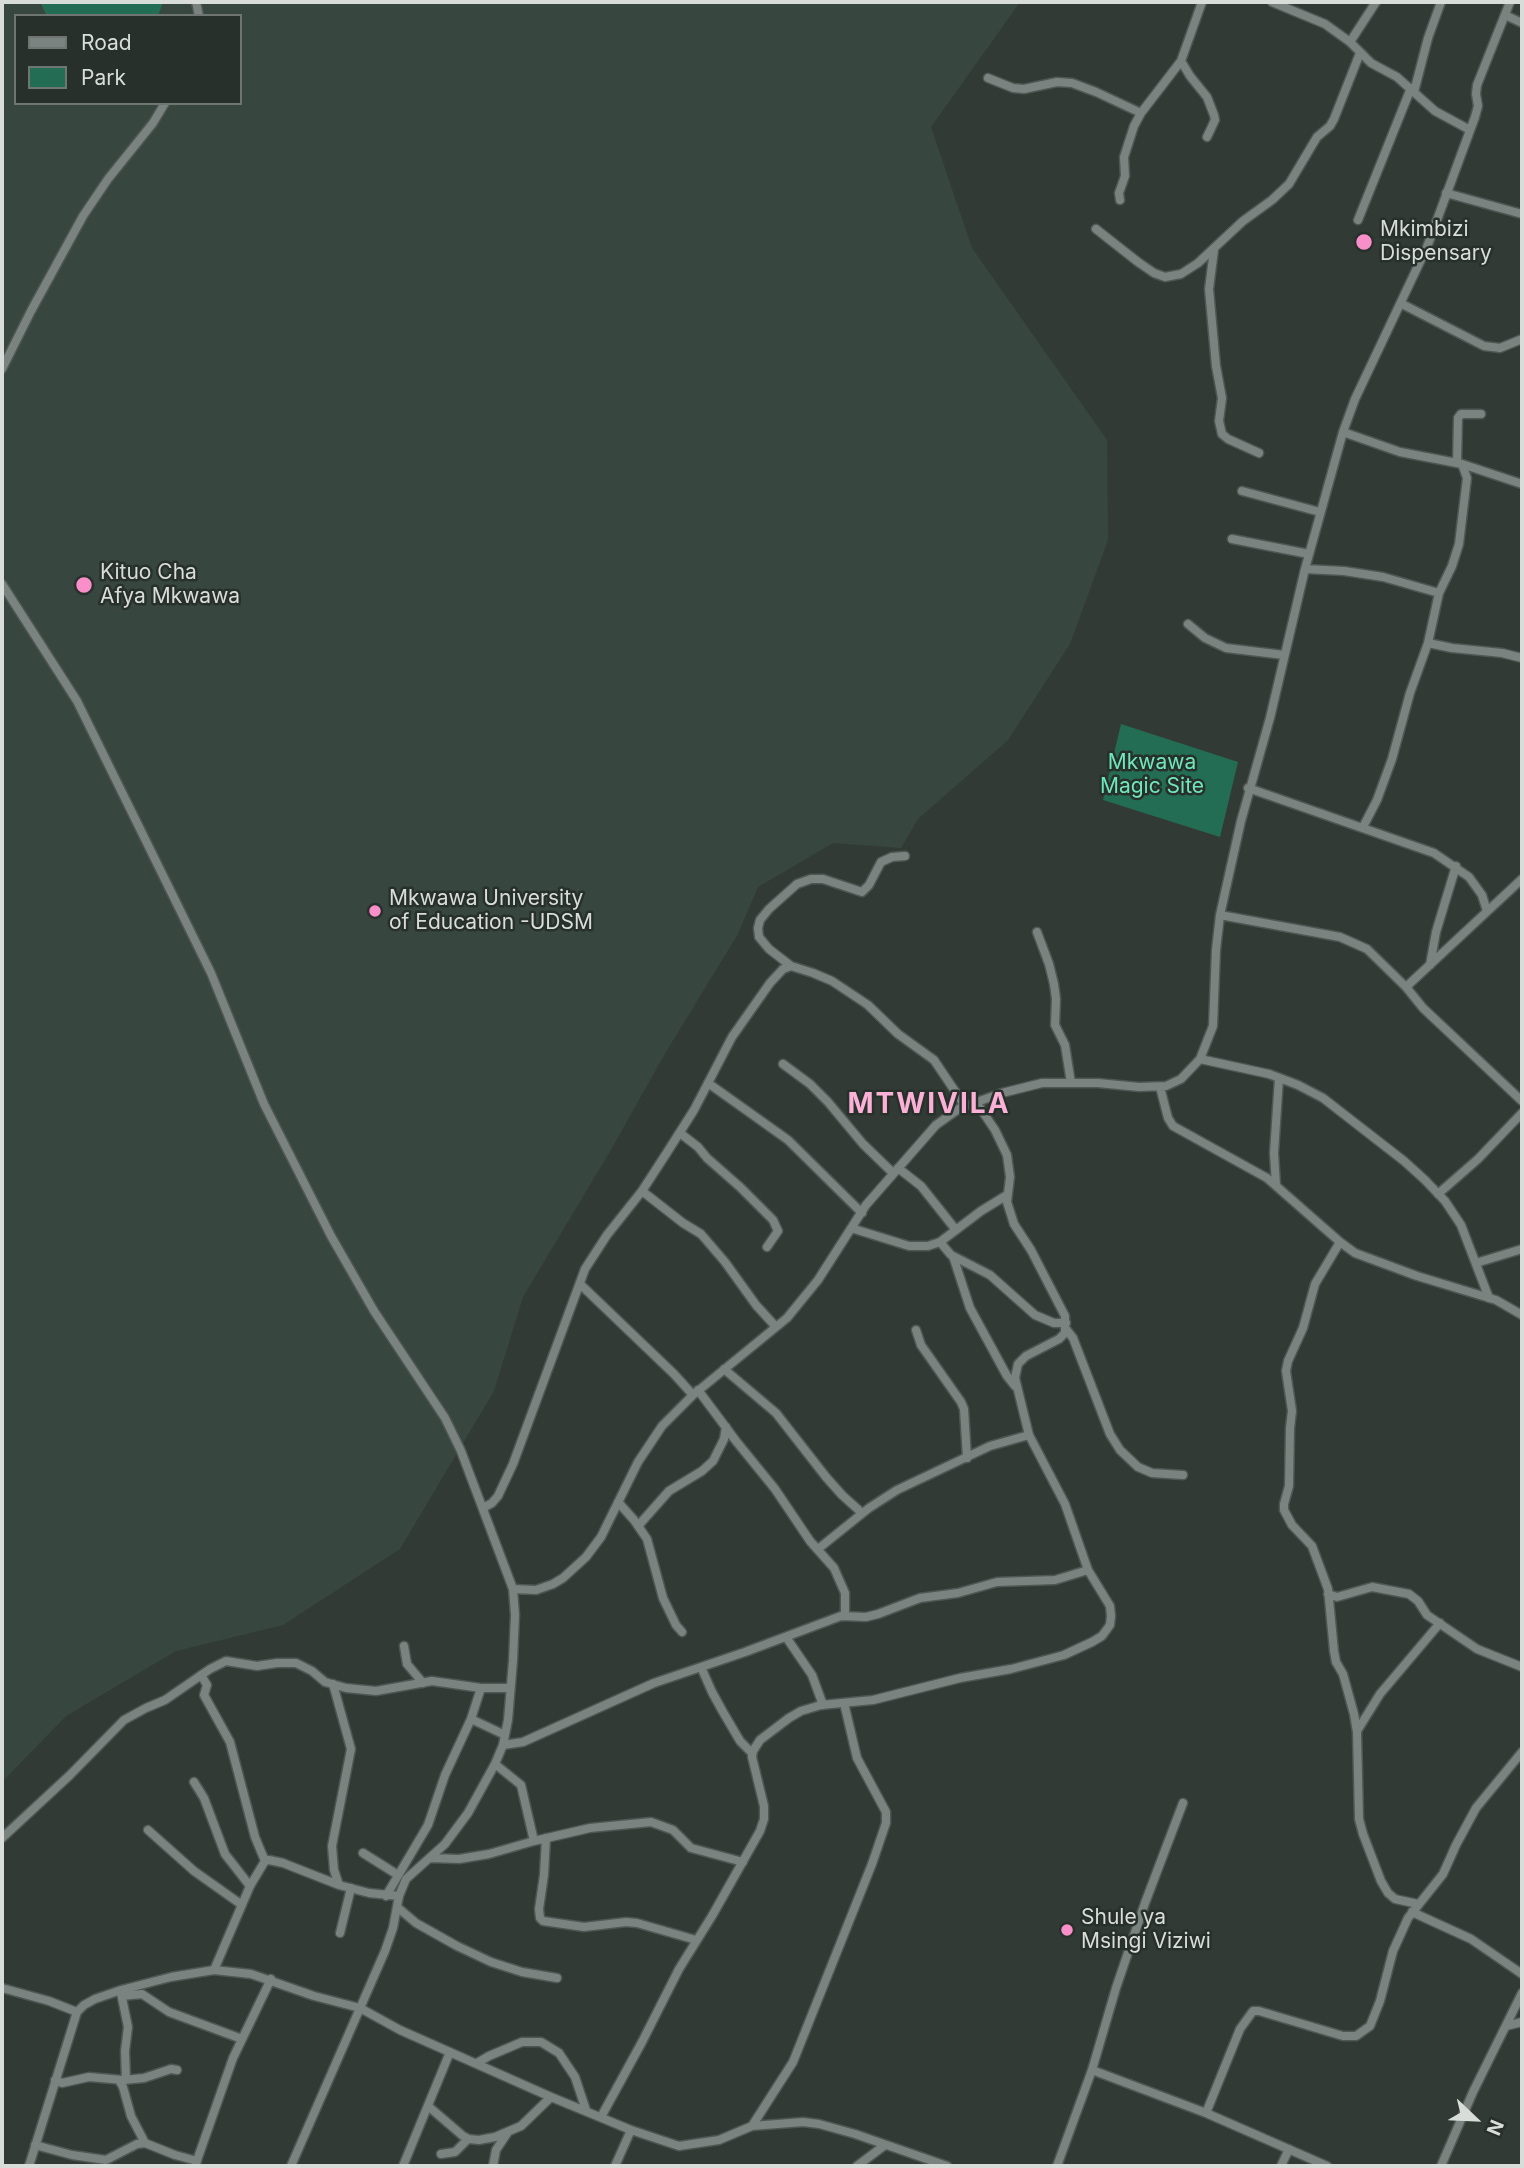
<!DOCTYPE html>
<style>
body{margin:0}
#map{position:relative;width:1524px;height:2168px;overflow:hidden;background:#323a36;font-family:Inter,sans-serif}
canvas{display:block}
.frame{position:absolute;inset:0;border:4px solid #d8ddda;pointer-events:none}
.legend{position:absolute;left:14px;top:14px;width:228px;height:91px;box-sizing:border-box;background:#28302c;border:2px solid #6e7572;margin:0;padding:9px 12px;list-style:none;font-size:21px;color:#d8ddda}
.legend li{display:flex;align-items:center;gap:14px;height:35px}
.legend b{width:35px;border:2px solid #6e7572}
.north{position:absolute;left:1440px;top:2084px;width:70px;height:70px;-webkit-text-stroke:5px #28302c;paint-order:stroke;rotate:113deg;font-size:19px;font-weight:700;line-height:28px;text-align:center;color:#d8ddda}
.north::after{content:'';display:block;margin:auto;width:24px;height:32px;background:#d8ddda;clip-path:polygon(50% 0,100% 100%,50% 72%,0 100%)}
</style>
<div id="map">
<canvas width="1524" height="2168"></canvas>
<div class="frame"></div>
<ul class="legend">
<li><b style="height:9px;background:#7a837f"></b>Road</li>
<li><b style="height:19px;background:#246d55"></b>Park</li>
</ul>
<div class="north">N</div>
</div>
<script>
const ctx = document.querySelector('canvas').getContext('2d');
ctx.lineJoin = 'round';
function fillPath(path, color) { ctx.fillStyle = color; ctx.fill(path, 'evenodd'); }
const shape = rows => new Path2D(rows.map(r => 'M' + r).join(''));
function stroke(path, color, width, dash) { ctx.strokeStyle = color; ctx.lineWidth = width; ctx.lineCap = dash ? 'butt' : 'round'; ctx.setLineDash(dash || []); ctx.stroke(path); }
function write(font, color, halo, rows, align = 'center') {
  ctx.font = font + ' Inter,sans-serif'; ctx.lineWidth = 5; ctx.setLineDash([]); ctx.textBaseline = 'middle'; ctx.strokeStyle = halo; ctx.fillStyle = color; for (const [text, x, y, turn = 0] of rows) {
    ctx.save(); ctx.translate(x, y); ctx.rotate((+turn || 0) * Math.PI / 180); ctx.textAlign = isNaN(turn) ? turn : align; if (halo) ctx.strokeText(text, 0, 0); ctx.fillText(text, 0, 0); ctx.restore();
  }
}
fillPath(shape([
 [2,2,1020,2,931,127,972,248,1107,440,1108,540,1070,644,1008,740,918,819,901,848,833,843,758,887,738,934,666,1052,609,1153,523,1297,494,1391,400,1549,283,1625,176,1651,66,1716,2,1782],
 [16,16,240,16,240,103,16,103]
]), '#384640');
fillPath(shape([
 [40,2,163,2,158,16,47,16],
 [1121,724,1238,762,1220,837,1103,800]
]), '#246d55');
const street = shape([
 [196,2,199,16],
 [1272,2,1325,24,1350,42,1371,63,1397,77,1435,111,1470,130],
 [1505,15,1522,23],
 [1350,42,1376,2],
 [1181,61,1190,76,1207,97,1214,115,1215,120,1207,137],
 [988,78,1013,88,1024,89,1057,82,1072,83,1096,92,1141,113],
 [1414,92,1428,38,1441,2],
 [1446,193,1522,214],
 [1120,200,1119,193,1125,176,1124,157,1134,126,1141,113,1181,61,1202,2],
 [1358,220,1411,88],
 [1096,229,1138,262,1154,273,1165,277,1181,274,1198,263,1243,221,1272,200,1289,184,1317,137,1330,126,1334,119,1360,53],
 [1214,250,1209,289,1216,366,1222,398,1219,421,1222,434,1228,439,1259,453],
 [1402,304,1484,346,1500,348,1522,339],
 [2,369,31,311,83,216,108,179,153,123,165,103],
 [1343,432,1400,452,1462,464,1522,484],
 [1457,463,1458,418,1461,414,1481,414],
 [1242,491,1320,512],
 [1232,539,1309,554],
 [1305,569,1344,571,1383,577,1439,593],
 [2,584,77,701,211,973,264,1104,331,1236,374,1311,445,1418,461,1451,513,1589,515,1615,513,1661,508,1720,503,1745,495,1764,468,1813,445,1844,406,1879,399,1896,393,1928,385,1951,291,2166],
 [1188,624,1205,638,1226,648,1284,655],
 [1428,643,1452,648,1502,653,1522,658],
 [1248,788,1434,853,1469,877,1482,895,1487,911],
 [1363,827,1377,800,1392,759,1410,693,1428,643,1439,593,1452,566,1459,544,1467,478,1462,464],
 [1220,915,1340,937,1367,949,1406,987,1423,1008,1522,1101],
 [1037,932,1049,964,1054,984,1056,999,1055,1025,1065,1045,1071,1083],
 [1430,965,1436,932,1456,866],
 [791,966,769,949,759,937,758,928,760,920,769,909,797,884,811,879,823,879,862,892,869,885,881,862,892,857,905,856],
 [1406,987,1522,879],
 [1200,1059,1269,1074,1298,1085,1323,1098,1404,1161,1425,1180,1445,1201,1461,1225,1489,1298],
 [783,1064,810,1084,828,1102,863,1144,893,1173],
 [708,1083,788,1140,862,1213],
 [1160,1087,1168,1118,1173,1126,1267,1178,1340,1242,1355,1253,1417,1276,1496,1300,1522,1315],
 [680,1133,698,1147,707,1158,740,1187,773,1220,778,1231,767,1247],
 [898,1168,921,1186,956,1230],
 [1276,1185,1274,1153,1279,1078],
 [642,1191,683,1223,701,1234,725,1262,756,1305,776,1327],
 [1438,1194,1478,1159,1522,1113],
 [851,1228,909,1246,928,1246,940,1242,981,1211,1007,1195],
 [940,1242,951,1255,990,1275,1035,1315,1054,1323,1066,1323],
 [1340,1242,1315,1284,1303,1328,1288,1361,1286,1371,1292,1411,1290,1428,1289,1486,1284,1504,1284,1510,1292,1525,1312,1546,1328,1589,1334,1651,1336,1662,1343,1674,1354,1714,1357,1732,1359,1819,1363,1834,1381,1881,1388,1893,1395,1899,1418,1904],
 [953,1256,970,1308,1007,1376,1015,1386],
 [1476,1263,1522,1249],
 [580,1284,674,1374,693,1395],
 [1066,1329,1073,1338,1110,1434,1120,1450,1138,1467,1152,1473,1183,1475],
 [916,1330,921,1345,961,1402,964,1409,967,1458],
 [724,1369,776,1413,826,1477,842,1495,862,1513],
 [698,1390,736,1441,775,1489,810,1541,834,1568,845,1593,845,1616],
 [618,1502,634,1520,647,1539,663,1598,676,1625,682,1632],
 [483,1508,492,1503,498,1496,513,1464,585,1269,607,1235,642,1191,666,1154,694,1110,732,1037,770,983,783,969,791,966,813,973,832,981,868,1005,898,1034,934,1060,965,1106],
 [638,1526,669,1491,702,1471,713,1461,724,1439,726,1427],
 [818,1549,869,1508,897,1490,990,1446,1029,1435],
 [513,1589,536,1590,553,1584,563,1578,586,1557,601,1537,638,1462,662,1426,693,1395,787,1318,818,1280,866,1205,936,1125,960,1108,1002,1093,1042,1083,1098,1083,1139,1087,1166,1086,1181,1079,1200,1059,1213,1026,1216,950,1220,915,1241,821,1270,718,1305,569,1343,432,1355,399,1427,247,1475,117,1478,106,1476,94,1477,85,1510,2],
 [1328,1594,1337,1597,1372,1587,1409,1594,1418,1601,1427,1615,1477,1649,1522,1667],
 [786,1637,812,1675,823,1705],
 [404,1646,407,1664,423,1683],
 [701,1667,712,1692,723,1712,740,1741,752,1753],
 [201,1675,207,1685,204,1695,230,1742,255,1837,265,1861],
 [333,1684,351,1749,332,1846,334,1870,339,1885],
 [471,1719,505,1735],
 [1357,1731,1380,1694,1440,1623],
 [503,1745,523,1742,654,1683,745,1652,841,1616,866,1617,878,1614,920,1598,958,1593,997,1582,1055,1580,1088,1570],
 [495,1764,521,1785,534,1841],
 [194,1782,204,1798,225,1854,250,1886],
 [148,1830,194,1871,242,1905],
 [2,1838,70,1775,124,1720,146,1708,165,1700,210,1669,226,1661,257,1666,277,1663,296,1663,312,1671,325,1682,346,1688,376,1691,432,1681,481,1688,510,1688],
 [546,1838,544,1875,539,1909,540,1918,543,1921,584,1927,626,1922,637,1923,696,1940],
 [363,1853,398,1875],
 [430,1858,459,1859,489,1854,534,1841,590,1828,651,1822,673,1830,691,1848,743,1862],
 [386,1896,428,1825,445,1775,471,1719,481,1688],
 [397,1907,416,1923,457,1946,491,1962,522,1972,557,1978],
 [1412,1912,1471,1939,1522,1974],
 [340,1933,351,1888],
 [214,1970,250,1886,265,1861,269,1860,283,1863,339,1885,369,1893,399,1896],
 [2,1988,49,2001,77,2012],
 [121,1993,128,2027,125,2051,126,2080],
 [122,1996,142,1994,169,2012,242,2039],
 [1506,2026,1522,2022],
 [477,2063,489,2056,522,2042,541,2042,559,2053,575,2077,586,2110],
 [1092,2070,1206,2113,1327,2166],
 [55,2080,62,2083,89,2077,123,2080,144,2078,171,2069,177,2070],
 [119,2080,123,2087,131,2116,145,2143],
 [428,2106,463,2136,469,2139,479,2140,495,2137,521,2126,551,2097],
 [1206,2113,1240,2029,1253,2011,1259,2011,1343,2036,1356,2036,1370,2026,1380,2001,1393,1951,1408,1918,1443,1874,1456,1845,1476,1808,1522,1752],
 [601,2117,642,2042,679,1969,712,1916,760,1831,764,1819,764,1806,752,1757,753,1751,760,1740,789,1718,801,1711,821,1705,873,1700,960,1678,1011,1669,1049,1659,1064,1655,1092,1642,1102,1636,1110,1625,1111,1616,1110,1606,1088,1570,1065,1504,1029,1435,1015,1378,1018,1364,1026,1356,1059,1339,1065,1333,1065,1316,1031,1250,1014,1224,1007,1202,1010,1177,1007,1155,995,1130,976,1102],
 [752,2126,793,2062,872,1864,886,1823,886,1812,857,1758,844,1703],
 [35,2145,72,2155,106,2160,137,2144,145,2143,175,2155,197,2161],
 [441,2154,455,2152,468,2139],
 [29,2166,77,2012,84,2005,95,1999,121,1990,171,1977,214,1970,251,1974,314,1996,360,2008,400,2030,551,2097,631,2130,679,2146,719,2140,752,2126,803,2122,819,2124,855,2134,947,2166],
 [195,2166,233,2058,271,1979],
 [403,2166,450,2052],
 [493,2166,496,2150,508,2132],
 [615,2166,631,2130],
 [857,2166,885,2145],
 [1057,2166,1092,2070,1116,1988,1145,1903,1183,1803],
 [1281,2166,1289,2149],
 [1441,2166,1473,2092,1522,1993]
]);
stroke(street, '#4f5653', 11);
stroke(street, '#7a837f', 8);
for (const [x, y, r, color] of [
 [1364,242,9,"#f98fc9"],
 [84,585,9,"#f98fc9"],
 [375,911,7,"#f98fc9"],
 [1067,1930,7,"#f98fc9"]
]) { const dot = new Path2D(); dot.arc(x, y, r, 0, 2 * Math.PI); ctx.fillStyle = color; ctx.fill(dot); stroke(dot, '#28302c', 2.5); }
write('21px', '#d8ddda', '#28302c', [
 ["Mkimbizi",1380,230],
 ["Dispensary",1380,254],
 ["Kituo Cha",100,573],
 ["Afya Mkwawa",100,597],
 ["Mkwawa University",389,899],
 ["of Education -UDSM",389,923],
 ["Shule ya",1081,1918],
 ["Msingi Viziwi",1081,1942]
], 'left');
write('21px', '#6ee7bb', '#28302c', [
 ["Mkwawa",1152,763],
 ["Magic Site",1152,787]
]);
ctx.letterSpacing = '2px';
write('bold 28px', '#fbb0d6', '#28302c', [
 ["MTWIVILA",929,1105]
]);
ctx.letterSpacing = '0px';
</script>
